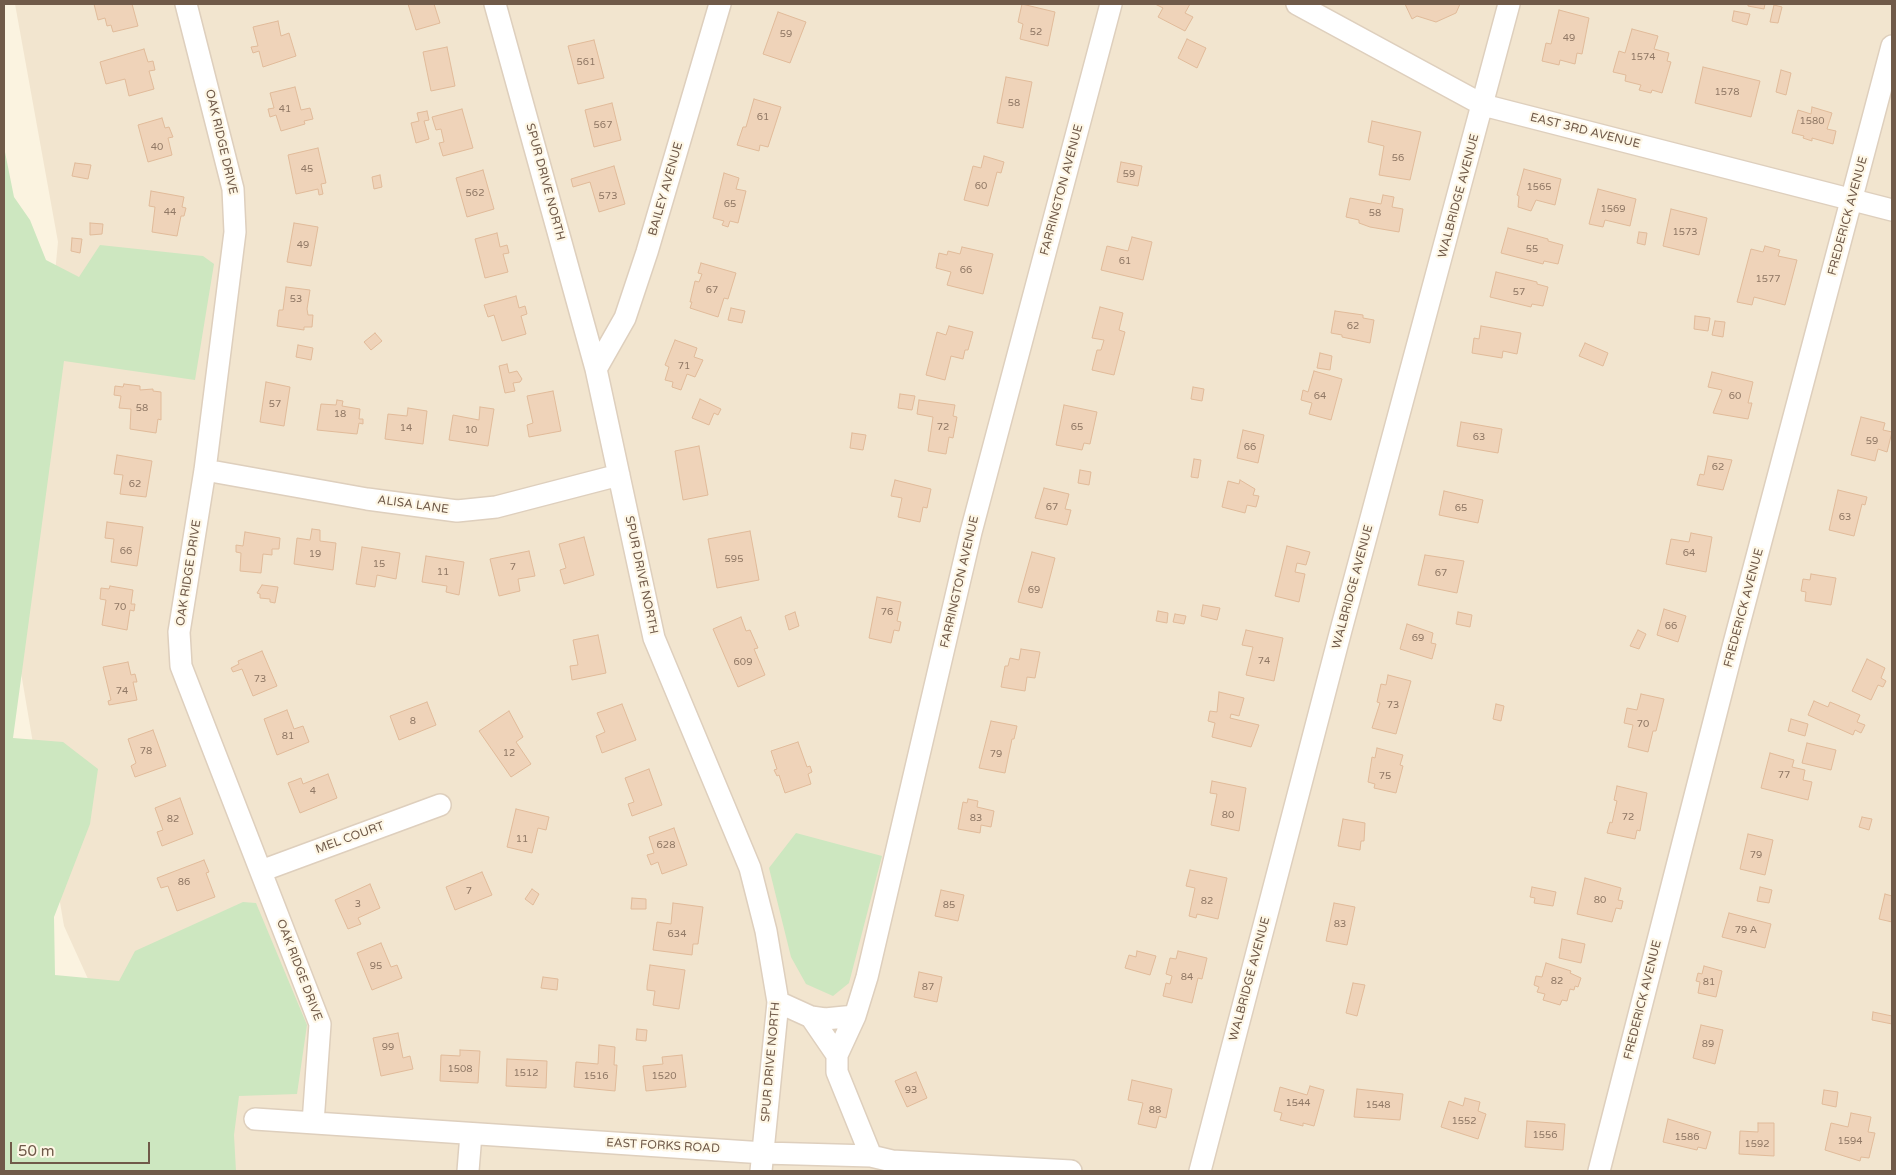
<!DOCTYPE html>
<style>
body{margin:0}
#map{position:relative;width:1896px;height:1175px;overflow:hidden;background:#fbf3e0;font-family:"Varela Round",sans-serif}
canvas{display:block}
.frame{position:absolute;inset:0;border:5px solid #705a49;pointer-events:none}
.scale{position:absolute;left:10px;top:1142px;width:140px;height:22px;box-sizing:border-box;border:2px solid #705a49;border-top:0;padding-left:6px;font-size:15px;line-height:18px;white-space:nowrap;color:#705a49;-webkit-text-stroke:4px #fef7e6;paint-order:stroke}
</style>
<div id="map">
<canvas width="1896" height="1175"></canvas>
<div class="frame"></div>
<div class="scale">50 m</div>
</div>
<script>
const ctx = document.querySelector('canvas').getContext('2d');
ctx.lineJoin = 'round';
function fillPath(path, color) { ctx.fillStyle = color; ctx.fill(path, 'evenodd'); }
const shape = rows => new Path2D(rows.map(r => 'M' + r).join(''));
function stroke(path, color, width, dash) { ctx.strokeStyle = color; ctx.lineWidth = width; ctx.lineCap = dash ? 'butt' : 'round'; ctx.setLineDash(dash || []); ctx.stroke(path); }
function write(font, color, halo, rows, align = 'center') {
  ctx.font = font + ' "Varela Round",sans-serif'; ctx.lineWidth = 4.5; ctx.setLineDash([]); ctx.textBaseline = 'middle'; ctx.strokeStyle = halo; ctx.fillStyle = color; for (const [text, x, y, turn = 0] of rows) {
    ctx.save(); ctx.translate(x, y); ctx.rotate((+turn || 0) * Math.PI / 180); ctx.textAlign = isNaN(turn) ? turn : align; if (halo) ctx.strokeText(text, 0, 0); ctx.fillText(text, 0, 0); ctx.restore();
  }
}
fillPath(shape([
 [15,4,1892,4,1892,1171,175,1171,64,926,18,655,58,242]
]), '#f2e5cf');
fillPath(shape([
 [4,147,14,197,30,220,46,260,79,277,100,245,203,256,214,264,195,380,64,361,13,738,63,742,98,769,90,824,54,917,55,975,119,981,135,951,243,902,256,903,307,1025,297,1094,239,1096,234,1135,236,1171,4,1171],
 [796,833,882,856,849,983,833,996,806,984,791,957,769,868]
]), '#cde7c0');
const building = shape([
 [94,4,132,4,138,26,113,32,111,25,107,26,105,18,98,20,94,4],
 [408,4,434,4,440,23,416,30,408,4],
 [1022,4,1055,12,1048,46,1020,39,1023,24,1018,22,1022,4],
 [1155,4,1190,4,1185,13,1193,17,1185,31,1158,17,1163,8,1155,4],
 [1405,4,1460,4,1456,13,1436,22,1417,16,1412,19,1405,4],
 [1748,4,1765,4,1764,9,1748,6,1748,4],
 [1774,5,1782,7,1778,23,1770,22,1774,5],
 [1559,10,1589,18,1582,54,1577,53,1575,64,1560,60,1559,65,1542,61,1546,43,1551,44,1559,10],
 [1734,11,1750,14,1747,25,1732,21,1734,11],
 [778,12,806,22,790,63,763,54,778,12],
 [278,21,281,36,289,33,296,56,263,67,259,51,253,53,251,47,258,46,253,27,278,21],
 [1632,29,1658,36,1654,49,1669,53,1667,61,1671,62,1662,93,1652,90,1651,93,1639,90,1641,85,1625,81,1626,75,1613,72,1619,51,1625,53,1632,29],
 [1187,39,1206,48,1197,68,1178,58,1187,39],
 [594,40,604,78,578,84,568,46,594,40],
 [447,47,455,86,431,91,423,52,447,47],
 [144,49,148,62,153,61,155,70,149,71,154,89,129,96,125,79,106,84,100,62,144,49],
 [1703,67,1760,81,1751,117,1695,103,1703,67],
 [1781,70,1791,73,1786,95,1776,92,1781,70],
 [1006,77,1032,82,1023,128,997,123,1006,77],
 [295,87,301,110,310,108,313,119,304,121,305,124,281,131,276,115,270,117,268,109,274,108,270,93,295,87],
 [754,99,781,107,768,147,760,145,759,151,737,145,743,127,746,127,754,99],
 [612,103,621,140,594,147,585,110,612,103],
 [1812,107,1832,113,1827,129,1836,131,1833,144,1812,138,1812,141,1803,138,1804,136,1792,133,1798,110,1811,114,1812,107],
 [462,109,473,148,443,156,439,143,444,142,441,129,436,130,432,117,462,109],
 [427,111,429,120,424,121,429,139,416,143,411,123,419,121,417,113,427,111],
 [162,118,165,128,169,127,173,137,168,138,172,155,148,162,138,125,162,118],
 [1372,121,1421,132,1410,180,1379,175,1384,146,1368,142,1372,121],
 [318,148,326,183,321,184,323,194,319,195,318,189,296,194,288,155,318,148],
 [984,156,1004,162,1001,173,997,172,988,206,964,200,973,166,981,168,984,156],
 [1121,162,1142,166,1138,186,1117,182,1121,162],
 [75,163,91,165,88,179,72,176,75,163],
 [614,166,625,204,599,212,590,182,573,187,571,179,614,166],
 [1524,169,1561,179,1555,205,1536,200,1531,211,1518,207,1519,196,1517,195,1524,169],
 [483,170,494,209,467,217,456,178,483,170],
 [724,173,739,178,736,189,746,191,738,223,730,221,728,227,722,225,724,221,713,218,724,173],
 [380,175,382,187,374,189,372,177,380,175],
 [1598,189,1636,199,1630,226,1605,220,1603,227,1589,224,1598,189],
 [151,191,184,197,182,207,186,208,184,216,181,216,177,236,152,232,155,207,149,206,151,191],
 [1383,195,1394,197,1392,207,1403,209,1399,232,1370,227,1359,223,1359,220,1346,217,1350,198,1381,204,1383,195],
 [1671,209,1707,218,1699,255,1663,246,1671,209],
 [90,223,103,224,102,234,90,235,90,223],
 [294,223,318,227,311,266,287,262,294,223],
 [1508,228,1548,239,1548,241,1563,245,1558,264,1544,261,1543,264,1501,253,1508,228],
 [1639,232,1647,233,1645,245,1637,243,1639,232],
 [497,233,500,247,507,245,509,253,503,254,508,272,485,278,475,239,497,233],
 [1132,237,1152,242,1143,280,1101,270,1107,246,1128,251,1132,237],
 [72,238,82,239,80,253,71,251,72,238],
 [1765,246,1780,250,1778,256,1797,260,1785,305,1754,297,1752,305,1737,302,1751,249,1763,252,1765,246],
 [962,247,993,254,983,294,947,285,951,272,936,268,939,253,947,255,948,251,960,254,962,247],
 [701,263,736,273,728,299,724,298,718,317,690,308,692,302,690,302,695,281,699,282,702,274,698,273,701,263],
 [1496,272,1537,282,1537,284,1548,287,1543,306,1532,304,1531,307,1490,297,1496,272],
 [286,287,310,290,307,309,308,315,313,315,312,327,304,327,304,330,277,326,279,310,283,310,286,287],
 [516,296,519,308,525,306,527,314,521,316,526,334,502,341,494,315,488,317,484,305,516,296],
 [1100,307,1123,313,1119,330,1125,332,1114,375,1092,370,1097,350,1101,350,1104,340,1092,338,1100,307],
 [731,308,745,311,742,323,728,320,731,308],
 [1335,311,1363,315,1363,318,1374,320,1370,343,1342,337,1342,335,1331,333,1335,311],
 [1695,316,1710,318,1708,331,1694,329,1695,316],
 [1715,321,1725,322,1723,337,1712,335,1715,321],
 [949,326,973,332,968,350,965,350,963,359,951,356,945,380,926,375,937,332,946,335,949,326],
 [1481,326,1521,333,1517,354,1503,351,1502,358,1472,353,1474,338,1479,339,1481,326],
 [375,333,382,341,371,350,364,342,375,333],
 [675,340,697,348,694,357,703,360,695,377,687,374,681,390,672,387,673,382,665,380,669,367,665,365,675,340],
 [1585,343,1608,353,1603,366,1579,356,1585,343],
 [298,345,313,348,311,360,296,357,298,345],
 [1320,353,1332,356,1330,370,1317,368,1320,353],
 [507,364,509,373,517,371,522,379,520,382,513,383,515,391,505,393,499,366,507,364],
 [1314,371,1342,379,1331,420,1309,414,1312,403,1301,400,1303,390,1308,392,1314,371],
 [1712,372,1753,382,1748,403,1752,403,1748,419,1713,413,1722,390,1708,387,1712,372],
 [266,382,290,387,284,426,260,422,266,382],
 [124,384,140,386,140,390,153,389,153,391,161,392,161,420,158,419,156,433,130,429,131,409,119,408,121,396,114,395,115,386,123,387,124,384],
 [1193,387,1204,389,1202,401,1191,399,1193,387],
 [553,391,561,431,529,437,527,425,533,423,527,396,553,391],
 [900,394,915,396,912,410,898,408,900,394],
 [700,399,721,409,718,415,714,413,709,425,692,418,700,399],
 [337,400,343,401,342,406,360,409,359,419,363,419,363,424,359,423,357,434,317,430,321,404,336,405,337,400],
 [919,400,955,405,953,416,957,417,953,438,949,437,946,454,928,451,933,417,917,414,919,400],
 [1064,405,1097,412,1090,444,1084,443,1082,450,1056,445,1064,405],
 [480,407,494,409,488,446,449,440,453,415,479,420,480,407],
 [408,408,427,411,423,444,385,439,388,414,407,416,408,408],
 [1861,417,1885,423,1883,430,1892,432,1887,452,1878,449,1875,461,1851,455,1861,417],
 [1461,422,1502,429,1498,453,1457,446,1461,422],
 [1243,430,1264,435,1258,463,1237,458,1243,430],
 [852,433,866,435,863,450,850,448,852,433],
 [699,446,708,495,683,500,675,451,699,446],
 [117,455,152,461,146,497,120,494,123,475,114,474,117,455],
 [1708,456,1732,460,1723,490,1697,485,1700,474,1704,475,1708,456],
 [1194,459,1201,460,1198,478,1191,477,1194,459],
 [1080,470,1091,472,1089,485,1078,483,1080,470],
 [895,480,931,489,927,508,923,507,920,522,898,517,902,498,891,496,895,480],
 [1240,480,1255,489,1253,495,1259,496,1256,507,1247,505,1245,513,1222,507,1228,481,1239,484,1240,480],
 [1044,488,1069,494,1065,509,1071,510,1067,525,1035,518,1044,488],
 [1838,490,1867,497,1865,505,1862,504,1854,536,1829,530,1838,490],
 [1444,491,1483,500,1478,523,1439,515,1444,491],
 [107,522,143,527,137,566,111,562,114,539,105,538,107,522],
 [312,529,320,530,320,541,336,543,333,570,294,564,297,538,310,540,312,529],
 [750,531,759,580,717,588,708,539,750,531],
 [245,532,280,538,279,549,272,549,272,555,263,554,261,573,240,571,241,553,236,552,236,545,243,546,245,532],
 [1691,533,1712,537,1706,572,1666,564,1671,539,1689,542,1691,533],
 [584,537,594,575,564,584,560,570,566,568,559,544,584,537],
 [1287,546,1310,552,1306,565,1297,563,1295,572,1305,574,1299,602,1275,596,1287,546],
 [362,547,400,553,396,579,377,575,375,587,356,584,362,547],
 [529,551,535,576,518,579,520,591,499,596,490,559,529,551],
 [1032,552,1055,558,1042,608,1018,602,1032,552],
 [1425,555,1464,561,1457,593,1418,585,1425,555],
 [426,556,464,562,459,595,446,592,447,586,422,582,426,556],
 [1811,574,1836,578,1831,605,1805,601,1806,592,1801,591,1803,579,1810,580,1811,574],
 [262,585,278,587,275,603,270,602,270,599,260,598,260,594,257,593,262,585],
 [110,586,133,590,131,604,135,604,134,611,130,610,127,630,102,625,106,600,100,599,101,588,109,589,110,586],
 [877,597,901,602,897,621,901,622,899,631,894,630,891,643,869,638,877,597],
 [1203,605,1220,608,1217,620,1201,616,1203,605],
 [1664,609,1686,616,1678,642,1657,635,1664,609],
 [1158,611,1168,613,1167,623,1156,621,1158,611],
 [795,612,799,626,789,630,785,616,795,612],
 [1458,612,1472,615,1470,627,1456,624,1458,612],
 [1175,614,1186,616,1184,624,1173,622,1175,614],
 [741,617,746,631,750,630,758,648,754,649,765,675,738,687,713,629,741,617],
 [1407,624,1433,633,1431,643,1436,644,1432,659,1400,649,1407,624],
 [1246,630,1283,638,1274,681,1246,675,1253,647,1242,645,1246,630],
 [1638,630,1646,634,1639,649,1630,646,1638,630],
 [598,635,606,673,572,680,570,666,578,665,573,640,598,635],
 [1021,649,1040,652,1035,678,1027,677,1025,691,1001,687,1005,666,1008,666,1010,658,1019,660,1021,649],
 [262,651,277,686,253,696,242,669,233,672,231,668,239,664,238,661,262,651],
 [1867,659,1885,668,1881,678,1886,681,1883,687,1878,685,1871,700,1852,691,1867,659],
 [128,662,131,675,135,674,137,682,133,682,137,700,109,705,108,701,111,700,103,667,128,662],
 [1388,675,1411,681,1396,734,1372,728,1380,703,1377,702,1381,684,1386,685,1388,675],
 [1219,692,1244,698,1239,716,1231,714,1230,718,1259,725,1251,747,1212,737,1215,723,1208,721,1210,711,1217,712,1219,692],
 [1641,694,1664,699,1656,731,1653,731,1648,752,1628,747,1633,725,1624,723,1627,708,1637,710,1641,694],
 [1814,701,1828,707,1830,702,1860,715,1857,722,1865,725,1861,733,1855,730,1853,735,1808,715,1814,701],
 [427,702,436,725,399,740,390,716,427,702],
 [622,704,636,740,602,753,596,736,605,732,597,713,622,704],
 [1496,704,1504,706,1501,721,1493,719,1496,704],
 [287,710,294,729,303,726,309,742,277,755,264,719,287,710],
 [509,711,523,737,516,742,531,764,511,777,479,731,509,711],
 [1791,719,1808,724,1805,736,1788,731,1791,719],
 [991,721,1017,726,1014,739,1012,739,1005,773,979,768,991,721],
 [153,730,166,766,135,777,131,766,136,763,128,739,153,730],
 [798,742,807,767,810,766,812,772,808,774,811,784,785,793,779,775,777,776,774,770,777,769,771,751,798,742],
 [1807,743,1836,750,1831,770,1802,763,1807,743],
 [1377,748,1403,755,1400,765,1403,766,1396,793,1374,788,1375,784,1368,782,1372,757,1375,758,1377,748],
 [1770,753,1794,760,1792,767,1805,770,1803,780,1812,782,1808,800,1761,788,1770,753],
 [649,769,662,805,632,816,628,804,634,802,625,778,649,769],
 [328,774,337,798,300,813,288,783,301,778,303,784,328,774],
 [1212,781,1246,788,1239,831,1211,825,1217,794,1210,793,1212,781],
 [1617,786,1647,793,1640,831,1637,830,1635,839,1607,833,1610,822,1612,823,1617,801,1614,800,1617,786],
 [180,798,193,834,162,846,157,832,163,830,155,808,180,798],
 [968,799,978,801,977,807,994,811,991,827,981,825,980,833,958,829,963,802,967,803,968,799],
 [516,809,549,817,546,830,538,828,532,853,507,847,516,809],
 [1862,817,1872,819,1869,830,1859,827,1862,817],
 [1343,819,1365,823,1364,841,1361,841,1360,850,1338,846,1343,819],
 [674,828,687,865,662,874,658,862,651,865,647,855,654,853,649,837,674,828],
 [1748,834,1773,840,1765,875,1740,869,1748,834],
 [204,860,209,872,206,873,215,897,177,911,168,886,161,888,157,878,204,860],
 [1190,870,1227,878,1218,919,1197,914,1196,918,1189,916,1195,888,1186,886,1190,870],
 [482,872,492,895,455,910,446,887,482,872],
 [1585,878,1621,888,1618,900,1623,901,1621,909,1616,908,1612,922,1577,914,1585,878],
 [370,884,380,908,358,918,361,924,348,929,335,900,370,884],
 [1532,887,1556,892,1553,906,1534,903,1535,898,1530,897,1532,887],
 [1760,887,1772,890,1769,903,1757,901,1760,887],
 [532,889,539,894,533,905,525,899,532,889],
 [941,890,964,895,958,921,935,916,941,890],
 [1885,894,1892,896,1892,922,1879,919,1885,894],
 [632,898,646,899,646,909,631,909,632,898],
 [673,903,703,907,698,944,693,944,692,955,653,950,657,922,671,924,673,903],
 [1334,903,1355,907,1347,945,1326,941,1334,903],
 [1729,913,1771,924,1765,948,1722,937,1729,913],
 [1562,939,1585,944,1581,963,1559,958,1562,939],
 [381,943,391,967,397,965,402,978,372,990,357,953,381,943],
 [1137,951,1156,956,1150,975,1125,968,1129,955,1136,957,1137,951],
 [1178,951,1207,958,1202,979,1198,978,1192,1003,1163,996,1166,983,1170,984,1172,976,1166,974,1170,958,1176,959,1178,951],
 [1546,963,1571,971,1570,973,1581,978,1578,987,1575,986,1574,990,1570,989,1567,1001,1562,1000,1560,1005,1543,1000,1545,994,1537,992,1539,987,1534,985,1536,976,1542,977,1546,963],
 [650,965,685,970,679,1009,653,1005,655,991,647,990,647,986,650,965],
 [1704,966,1722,971,1716,997,1698,993,1700,982,1696,981,1698,973,1702,974,1704,966],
 [919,972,942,977,937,1002,914,997,919,972],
 [543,977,558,979,557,990,541,988,543,977],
 [1353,983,1365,985,1357,1016,1346,1013,1353,983],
 [1873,1012,1892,1016,1892,1024,1872,1020,1873,1012],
 [1701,1025,1723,1030,1715,1064,1693,1058,1701,1025],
 [637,1029,647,1030,646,1041,636,1040,637,1029],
 [398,1033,403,1058,410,1056,413,1069,381,1076,373,1038,398,1033],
 [599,1045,615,1047,614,1065,617,1065,615,1091,574,1087,576,1062,598,1064,599,1045],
 [460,1050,480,1051,478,1083,440,1081,441,1055,460,1056,460,1050],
 [682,1055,686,1087,646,1091,643,1066,663,1064,662,1057,682,1055],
 [507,1059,547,1061,546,1088,506,1086,507,1059],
 [916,1072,927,1098,907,1107,895,1081,916,1072],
 [1132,1080,1172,1089,1166,1118,1159,1116,1156,1128,1138,1124,1143,1103,1128,1100,1132,1080],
 [1310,1086,1324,1090,1314,1126,1303,1123,1303,1126,1280,1120,1282,1113,1274,1111,1280,1087,1307,1095,1310,1086],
 [1357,1089,1403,1094,1400,1120,1354,1117,1357,1089],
 [1824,1090,1838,1092,1836,1107,1822,1104,1824,1090],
 [1465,1098,1480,1102,1478,1111,1486,1114,1478,1139,1441,1127,1449,1101,1463,1106,1465,1098],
 [1851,1113,1871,1117,1868,1132,1875,1133,1869,1158,1861,1157,1860,1161,1825,1150,1831,1123,1848,1127,1851,1113],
 [1668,1119,1711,1132,1706,1149,1698,1147,1697,1150,1663,1142,1668,1119],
 [1527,1121,1565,1124,1563,1150,1525,1147,1527,1121],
 [1758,1123,1774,1123,1774,1156,1739,1154,1740,1131,1758,1132,1758,1123]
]);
fillPath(building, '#efd3b9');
stroke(building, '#e1bb9a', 1);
const street = shape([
 [186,4,233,189,235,232,205,470,179,632,181,666,320,1024,313,1123],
 [495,4,596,369,654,638,750,868,766,931,778,1002,761,1171],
 [1297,4,1483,105,1892,210],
 [596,369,625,318,647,252,720,4],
 [205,470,367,499,457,511,496,507,619,475],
 [261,871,440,805],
 [778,1002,811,1017,825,1019,855,1016],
 [811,1017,837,1055],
 [255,1119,764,1153,871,1156,892,1161,1071,1171],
 [871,1156,837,1072,837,1055,855,1016,867,977,971,532,1111,4],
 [468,1171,471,1134],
 [1200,1171,1341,630,1509,4],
 [1599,1171,1733,647,1892,46]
]);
stroke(street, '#decfbd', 24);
stroke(street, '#fff', 21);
write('10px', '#907865', null, [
 ["52",1036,32],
 ["59",786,34],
 ["49",1569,38],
 ["1574",1643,57],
 ["561",586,62],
 ["1578",1727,92],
 ["58",1014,103],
 ["41",285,109],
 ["61",763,117],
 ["1580",1812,121],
 ["567",603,125],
 ["40",157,147],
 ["56",1398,158],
 ["45",307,169],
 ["59",1129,174],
 ["60",981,186],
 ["1565",1539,187],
 ["562",475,193],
 ["573",608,196],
 ["65",730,204],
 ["1569",1613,209],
 ["44",170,212],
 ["58",1375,213],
 ["1573",1685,232],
 ["49",303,245],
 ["55",1532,249],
 ["61",1125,261],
 ["66",966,270],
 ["1577",1768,279],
 ["67",712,290],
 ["57",1519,292],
 ["53",296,299],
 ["62",1353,326],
 ["71",684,366],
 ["64",1320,396],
 ["60",1735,396],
 ["57",275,404],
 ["58",142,408],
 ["18",340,414],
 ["72",943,427],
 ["65",1077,427],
 ["14",406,428],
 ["10",471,430],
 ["63",1479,437],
 ["59",1872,441],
 ["66",1250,447],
 ["62",1718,467],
 ["62",135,484],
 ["67",1052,507],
 ["65",1461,508],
 ["63",1845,517],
 ["66",126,551],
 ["64",1689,553],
 ["19",315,554],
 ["595",734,559],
 ["15",379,564],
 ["7",513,567],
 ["11",443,572],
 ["67",1441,573],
 ["69",1034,590],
 ["70",120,607],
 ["76",887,612],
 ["66",1671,626],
 ["69",1418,638],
 ["74",1264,661],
 ["609",743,662],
 ["73",260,679],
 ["74",122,691],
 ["73",1393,705],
 ["8",413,721],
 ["70",1643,724],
 ["81",288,736],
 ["78",146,751],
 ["12",509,753],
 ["79",996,754],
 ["77",1784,775],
 ["75",1385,776],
 ["4",313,791],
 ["80",1228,815],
 ["72",1628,817],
 ["83",976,818],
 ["82",173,819],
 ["11",522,839],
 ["628",666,845],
 ["79",1756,855],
 ["86",184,882],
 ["7",469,891],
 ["80",1600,900],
 ["82",1207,901],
 ["3",358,904],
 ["85",949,905],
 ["83",1340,924],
 ["79 A",1746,930],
 ["634",677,934],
 ["95",376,966],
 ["84",1187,977],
 ["82",1557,981],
 ["81",1709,982],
 ["87",928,987],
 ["89",1708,1044],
 ["99",388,1047],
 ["1508",460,1069],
 ["1512",526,1073],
 ["1516",596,1076],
 ["1520",664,1076],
 ["93",911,1090],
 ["1544",1298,1103],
 ["1548",1378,1105],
 ["88",1155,1110],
 ["1552",1464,1121],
 ["1556",1545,1135],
 ["1586",1687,1137],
 ["1594",1850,1141],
 ["1592",1757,1144]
]);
write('12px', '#705a49', '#fef7e6', [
 ["EAST 3RD AVENUE",1585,131,14],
 ["OAK RIDGE DRIVE",221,142,77],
 ["SPUR DRIVE NORTH",545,182,75],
 ["BAILEY AVENUE",666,189,-74],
 ["FARRINGTON AVENUE",1062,190,-75],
 ["WALBRIDGE AVENUE",1459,196,-75],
 ["FREDERICK AVENUE",1848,216,-75],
 ["ALISA LANE",413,505,8],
 ["OAK RIDGE DRIVE",189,573,-81],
 ["SPUR DRIVE NORTH",641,575,78],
 ["FARRINGTON AVENUE",960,582,-77],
 ["WALBRIDGE AVENUE",1353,587,-75],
 ["FREDERICK AVENUE",1744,608,-75],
 ["MEL COURT",350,838,-20],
 ["OAK RIDGE DRIVE",299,970,69],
 ["WALBRIDGE AVENUE",1250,979,-75],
 ["FREDERICK AVENUE",1643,1000,-76],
 ["SPUR DRIVE NORTH",771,1062,-85],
 ["EAST FORKS ROAD",663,1146,3]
]);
</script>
